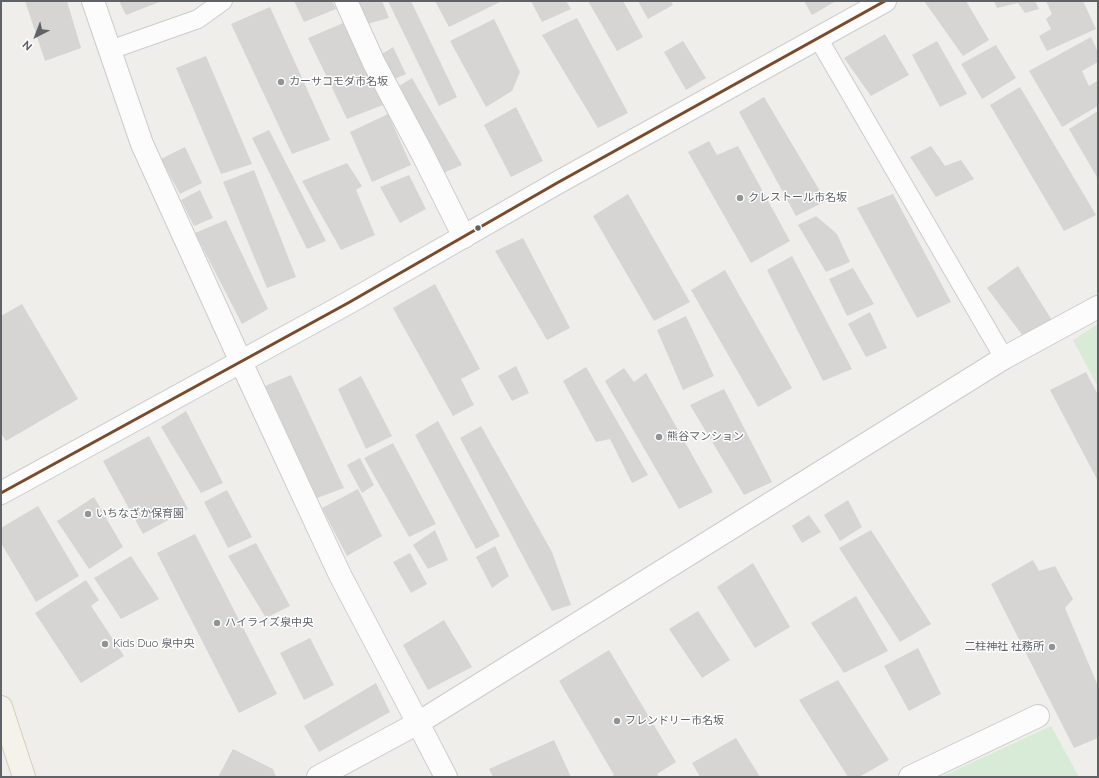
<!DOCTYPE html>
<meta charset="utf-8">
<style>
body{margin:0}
#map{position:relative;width:1099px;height:778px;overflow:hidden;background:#efeeea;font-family:Raleway,sans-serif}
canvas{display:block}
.frame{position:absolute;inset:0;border:2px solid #5f6368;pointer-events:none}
.north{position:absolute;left:16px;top:16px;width:40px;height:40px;-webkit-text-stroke:3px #fff;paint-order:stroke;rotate:222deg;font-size:11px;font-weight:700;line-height:16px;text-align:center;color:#5f6368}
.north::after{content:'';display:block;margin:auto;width:14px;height:18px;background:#5f6368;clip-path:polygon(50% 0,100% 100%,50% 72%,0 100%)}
</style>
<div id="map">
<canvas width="1099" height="778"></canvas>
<div class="frame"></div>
<div class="north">N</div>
</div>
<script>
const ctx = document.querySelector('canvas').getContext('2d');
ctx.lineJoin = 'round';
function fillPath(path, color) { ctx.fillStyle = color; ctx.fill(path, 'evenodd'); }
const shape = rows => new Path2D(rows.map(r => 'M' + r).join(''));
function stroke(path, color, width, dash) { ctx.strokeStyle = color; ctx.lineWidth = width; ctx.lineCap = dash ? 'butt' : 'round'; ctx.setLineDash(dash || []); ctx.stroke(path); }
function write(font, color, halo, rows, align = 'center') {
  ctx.font = font + ' Raleway,"Noto Sans JP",sans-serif'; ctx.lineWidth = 3; ctx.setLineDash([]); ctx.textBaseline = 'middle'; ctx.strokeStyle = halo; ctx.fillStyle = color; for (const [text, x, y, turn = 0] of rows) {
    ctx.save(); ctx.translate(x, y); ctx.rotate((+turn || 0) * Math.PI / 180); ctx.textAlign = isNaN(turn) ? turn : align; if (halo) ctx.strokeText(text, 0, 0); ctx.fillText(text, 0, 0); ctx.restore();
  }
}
fillPath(shape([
 [1098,324,1098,387,1073,340],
 [1051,726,1079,777,941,777]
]), '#d8ebd6');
fillPath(shape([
 [25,1,67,1,81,48,45,61],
 [119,1,162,1,126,15],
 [294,1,332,1,336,9,304,22],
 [354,1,382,1,389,18,367,24],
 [388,1,411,1,457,97,439,106],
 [435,1,500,1,500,2,449,27],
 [531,1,566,1,571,9,542,22],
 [588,1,623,1,643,37,617,51],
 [638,1,671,1,673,5,648,19],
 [804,1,836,1,812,15],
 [924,1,966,1,989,40,963,56],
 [994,1,1035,1,1039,9,1025,13,1018,3,997,8],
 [1046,1,1083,1,1096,29,1047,51,1039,36,1051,29,1046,19,1052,14],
 [270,7,330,140,292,154,231,24],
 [577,18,628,113,598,128,542,35],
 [494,19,520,72,512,91,486,107,450,41],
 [348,21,388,103,347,119,308,38],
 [885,34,909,75,871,96,844,58],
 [1091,37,1098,52,1098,62,1082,71,1089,86,1097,81,1098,82,1098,106,1062,127,1029,71],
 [683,41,706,78,686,90,664,52],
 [937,41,967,94,940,107,912,55],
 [996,45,1016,78,982,99,961,64],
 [393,47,406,74,390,81,379,56],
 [206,56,252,164,221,174,176,68],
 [412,78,462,165,441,174,396,88],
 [1020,87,1096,215,1064,231,990,105],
 [764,97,826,201,796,216,739,112],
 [516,107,543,161,511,177,484,125],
 [1098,111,1098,179,1069,129],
 [388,114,411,165,372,182,350,132],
 [269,130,326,241,307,249,252,138],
 [709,141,717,155,738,146,790,241,751,263,688,152],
 [931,146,945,166,961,160,974,179,936,197,910,157],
 [185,147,202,183,180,194,161,159],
 [347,163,362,186,356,190,375,235,341,250,302,181],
 [254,170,296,277,267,288,223,182],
 [409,175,426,209,400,223,380,187],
 [200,190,213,218,194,226,181,200],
 [628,194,690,302,654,321,593,216],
 [893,194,951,302,917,318,857,208],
 [816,216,837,234,850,262,826,272,798,225],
 [226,220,268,309,242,324,195,233],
 [523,238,570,328,547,340,495,251],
 [792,256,852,369,823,381,767,270],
 [1018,266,1053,322,1023,336,987,288],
 [853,268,874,304,847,316,829,279],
 [725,270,792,388,758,407,691,290],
 [435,284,480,369,461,379,474,405,453,416,393,308],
 [22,304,78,399,6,441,1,433,1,316],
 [870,312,887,348,866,357,848,324],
 [686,316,714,376,683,390,657,330],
 [516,366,529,393,512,401,498,376],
 [586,367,648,475,632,483,610,439,596,442,563,381],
 [624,368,634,382,646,373,713,492,679,509,605,381],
 [1086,372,1098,395,1098,481,1050,390],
 [291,375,344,488,317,498,265,386],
 [361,376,392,436,366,449,338,389],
 [724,389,772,482,744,495,690,405],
 [186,411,223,483,201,493,161,427],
 [438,421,500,536,476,549,415,435],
 [481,426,552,552,571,605,552,611,460,438],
 [149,436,188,509,143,534,103,461],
 [393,443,436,524,409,537,364,458],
 [360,458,374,485,362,493,347,465],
 [358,489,382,536,347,556,322,508],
 [227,490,252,537,228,548,204,502],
 [94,497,123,547,89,569,57,521],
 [848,500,862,527,840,541,824,515],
 [38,506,79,576,36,602,1,543,1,528],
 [809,515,821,532,802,543,792,526],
 [435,530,448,560,428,569,413,545],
 [871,530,931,624,900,642,839,548],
 [195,534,277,694,239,713,157,553],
 [256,543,290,606,266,618,228,556],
 [495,546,509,576,492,588,476,557],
 [410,553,427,584,411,593,393,562],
 [131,556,159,599,121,619,94,578],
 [1033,560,1039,571,1055,566,1073,599,1065,608,1098,686,1098,738,1074,748,991,584],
 [753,563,790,627,755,648,717,587],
 [86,580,99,600,91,606,124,656,81,683,35,613],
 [856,596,888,651,844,673,811,623],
 [698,611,730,660,702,678,669,629],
 [444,620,472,667,428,690,403,645],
 [310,638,334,685,304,700,280,653],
 [918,648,941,694,909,711,884,666],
 [609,650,676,762,657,774,659,777,610,777,614,775,559,681],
 [838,680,889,760,859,777,848,777,799,700],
 [376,683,390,712,319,752,304,726],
 [736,738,760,777,700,777,692,763],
 [554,740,571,777,493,777,489,769],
 [233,749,273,769,276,777,218,777]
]), '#d6d5d3');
const service = shape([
 [818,38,1004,358],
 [110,50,198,19,223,1]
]);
const minor = shape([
 [93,1,142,144,241,362,340,575,418,723,446,777],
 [346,1,374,63,422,153,464,237],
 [318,777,418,723,1004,358,1098,307],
 [910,777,1038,716]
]);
const tertiary = shape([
 [1,493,348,303,557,183,885,1]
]);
const primary = shape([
 [1,707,24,777]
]);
stroke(service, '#cbcccc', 20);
stroke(minor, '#cbcccc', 24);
stroke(tertiary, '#cbcccc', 24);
stroke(primary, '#d7ceb8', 24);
stroke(service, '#fdfcfc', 18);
stroke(minor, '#fdfcfc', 22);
stroke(tertiary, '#fdfcfc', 22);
stroke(primary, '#f4f2e9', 22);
stroke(shape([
 [1,493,348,303,557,183,885,1]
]), '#7a4b2a', 3);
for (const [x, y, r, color] of [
 [281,82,4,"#919496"],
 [740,198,4,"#919496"],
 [478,228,3.5,"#5f6368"],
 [659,437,4,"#919496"],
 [88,514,4,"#919496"],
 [217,623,4,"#919496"],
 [105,644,4,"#919496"],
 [1052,647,4,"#919496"],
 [617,721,4,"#919496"]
]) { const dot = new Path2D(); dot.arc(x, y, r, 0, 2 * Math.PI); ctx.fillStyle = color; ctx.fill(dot); stroke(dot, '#fff', 1.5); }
write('11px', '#5f6368', '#fff', [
 ["カーサコモダ市名坂",289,82],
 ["クレストール市名坂",748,198],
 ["熊谷マンション",667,437],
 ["いちなざか保育園",96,514],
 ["ハイライズ泉中央",225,623],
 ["Kids Duo 泉中央",113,644],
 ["二柱神社 社務所",1044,647,"right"],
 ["フレンドリー市名坂",625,721]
], 'left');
</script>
